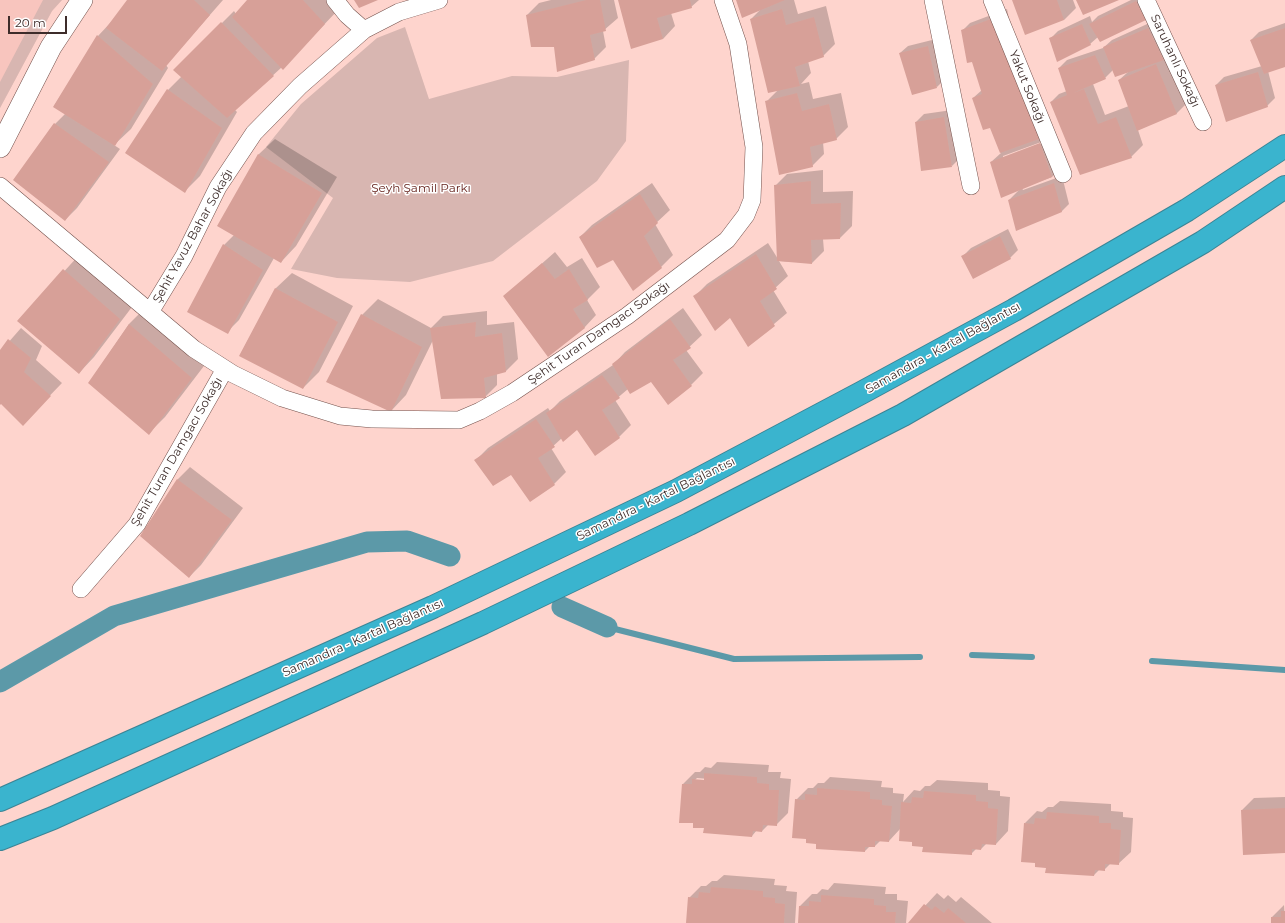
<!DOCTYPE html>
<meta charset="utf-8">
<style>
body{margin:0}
#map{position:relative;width:1285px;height:923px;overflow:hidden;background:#fed4cd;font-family:Montserrat,sans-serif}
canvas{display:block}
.scale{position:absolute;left:8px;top:16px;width:59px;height:18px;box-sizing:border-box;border:2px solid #3d2c2a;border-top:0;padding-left:5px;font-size:12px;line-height:14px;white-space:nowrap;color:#3d2c2a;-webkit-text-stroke:3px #fff;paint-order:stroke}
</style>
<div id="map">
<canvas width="1285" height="923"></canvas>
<div class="scale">20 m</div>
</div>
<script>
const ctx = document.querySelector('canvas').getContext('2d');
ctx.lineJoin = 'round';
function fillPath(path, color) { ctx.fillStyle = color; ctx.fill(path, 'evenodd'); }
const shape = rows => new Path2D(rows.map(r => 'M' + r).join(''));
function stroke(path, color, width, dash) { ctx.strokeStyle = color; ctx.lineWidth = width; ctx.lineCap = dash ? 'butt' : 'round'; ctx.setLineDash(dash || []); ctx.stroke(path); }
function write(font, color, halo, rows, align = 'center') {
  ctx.font = font + ' Montserrat,sans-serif'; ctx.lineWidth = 3; ctx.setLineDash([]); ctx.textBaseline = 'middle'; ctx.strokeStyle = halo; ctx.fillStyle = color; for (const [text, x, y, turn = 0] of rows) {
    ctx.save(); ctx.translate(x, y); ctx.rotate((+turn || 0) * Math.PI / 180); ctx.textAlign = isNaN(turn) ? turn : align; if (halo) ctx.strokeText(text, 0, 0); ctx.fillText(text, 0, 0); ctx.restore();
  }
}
fillPath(shape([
 [0,0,62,0,52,11,0,108]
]), '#f8c5be');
fillPath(shape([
 [43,0,62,0,52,11,0,108,0,82],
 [405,27,429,99,512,76,557,77,629,60,626,141,597,181,493,261,410,282,337,278,291,269,333,198,266,147,301,104,377,38]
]), '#d8b6b1');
fillPath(shape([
 [128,0,223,0,166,65,168,68,131,129,114,145,120,149,77,208,65,220,14,180,55,124,65,114,54,106,98,36,112,21],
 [249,0,326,0,337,11,283,68,282,67,235,110,237,112,200,176,185,191,126,153,168,90,182,76,175,70,234,11,236,14],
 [551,0,614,0,618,18,603,31,606,47,594,59,527,15,539,3],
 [619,0,699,0,691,7,671,13,675,26,663,39],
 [737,0,794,0,798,14,826,6,835,44,823,56,808,61,811,73,801,84,809,82,813,99,841,93,848,127,836,139,823,142,824,154,812,166,766,102,778,90,751,19,762,8],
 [1013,0,1073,0,1076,8,1064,20],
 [1131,0,1147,0,1153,11,1145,19,1098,37,1090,44,1050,39,1058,31,1090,16,1092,22,1098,16],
 [1007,9,1014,43,1064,165,1052,177,1022,188,1023,190,1062,176,1069,204,1061,212,1009,200,1020,189,991,162,1001,153,991,127,973,98,982,90,962,31,970,23],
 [1044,141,1045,142,1003,158,1003,156],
 [1156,20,1189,101,1177,113,1138,130,1143,145,1131,157,1051,102,1059,94,1067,91,1059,68,1067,60,1103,48,1112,40],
 [1113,70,1128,72,1119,80,1129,106,1105,115,1093,84,1105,78],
 [1285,23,1285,66,1268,71,1275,98,1267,106,1216,85,1224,77,1262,66,1251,40,1259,32],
 [936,39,945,79,937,87,900,53,908,46],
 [952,110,960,158,952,166,916,122,924,114],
 [275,139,337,177,296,246,281,262,274,258,239,320,227,332,224,245,234,235,219,226,259,154],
 [823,170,823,192,853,191,852,226,840,238,823,239,824,251,812,263,779,261,788,276,773,290,787,313,748,346,731,316,695,296,707,284,768,243,778,259,775,186,787,174],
 [652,183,670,210,655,224,673,255,661,267,613,258,580,237,592,225],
 [1008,229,1018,250,1010,258,963,256,971,248],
 [555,252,567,267,582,258,600,287,587,300,596,315,584,328,505,296],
 [80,254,135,303,94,357,79,373,19,321],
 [292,273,353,306,319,372,303,388,240,355,276,288],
 [378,299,431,328,443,316,487,311,487,325,514,322,518,359,506,371,497,374,497,385,485,397,433,340,406,395,391,411,362,315],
 [145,308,207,362,165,417,149,433,89,383,129,324],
 [683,308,702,335,686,350,703,373,691,385,651,381,628,389,615,400,631,425,619,437,577,429,562,438,551,448,566,472,554,484,511,474,476,460,488,448,548,408,550,411,560,401,613,365,625,352],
 [21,328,42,346,36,360,62,383,34,412,1,403,0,404,0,352],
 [190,467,243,508,201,565,189,577,142,536,178,479],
 [717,762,769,765,768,772,781,772,780,778,791,779,788,813,776,825,768,825,762,831,757,830,752,836,705,827,694,822,683,784,695,772,700,772,705,767,711,768],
 [697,778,709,779,709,781,695,780],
 [830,777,882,781,881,787,893,788,893,793,904,794,903,802,914,790,920,791,925,786,930,786,937,780,988,783,988,790,1000,791,1000,796,1010,797,1008,831,996,844,987,843,981,849,976,849,971,854,924,846,913,841,900,829,889,841,881,840,875,846,870,846,865,851,817,843,807,838,796,800,808,788,813,788,818,783,824,783],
 [1285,797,1285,852,1242,810,1254,798],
 [1060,801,1111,804,1111,811,1123,812,1123,817,1133,818,1131,852,1118,864,1110,864,1104,870,1099,870,1094,875,1047,867,1025,823,1037,811,1042,812,1048,807,1053,807],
 [724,875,775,879,774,885,787,886,786,891,797,892,795,923,687,923,689,898,701,886,706,886,712,881,717,881],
 [834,883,886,887,885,894,897,894,897,900,908,901,906,923,799,923,800,906,812,894,817,894,822,889,828,890],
 [937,893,944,899,948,895,956,902,961,897,992,923,909,923],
 [1284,905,1285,923,1272,923,1272,917]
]), '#0003');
stroke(shape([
 [607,627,734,659,920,657],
 [972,655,1032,657],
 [1152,661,1285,670]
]), '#5c99a8', 6);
stroke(shape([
 [562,607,607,627],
 [0,682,114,616,367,542,407,541,450,556]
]), '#5c99a8', 21);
fillPath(shape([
 [127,0,194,0,210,15,162,71,106,28],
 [247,0,303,0,325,24,283,70,232,17],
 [354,0,378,0,359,8],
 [586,0,600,0,606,31,590,35,595,60,557,72,554,47,531,47,526,15],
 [618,0,690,0,692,8,657,18,663,39,631,49],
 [736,0,785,0,742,18],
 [1012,0,1057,0,1064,20,1025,35],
 [1076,0,1119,0,1083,15],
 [1136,1,1146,20,1100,42,1089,24],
 [782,9,786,25,814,17,824,57,795,67,800,86,768,93,750,19],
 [999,16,1039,139,1000,153,990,128,983,130,972,98,982,94,972,62,967,63,961,30],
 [221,22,274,76,227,118,173,70],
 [1082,24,1091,45,1057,62,1049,38],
 [1148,28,1164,60,1115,77,1103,47],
 [1285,28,1285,67,1264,74,1250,40],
 [97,35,153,84,115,146,53,107],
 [928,46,937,88,912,95,899,53],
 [1095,55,1106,79,1073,93,1084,89,1098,124,1116,117,1132,158,1080,175,1050,102,1067,95,1058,68],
 [1156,64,1177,114,1137,131,1118,80],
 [1258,72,1268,107,1226,122,1215,85],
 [167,89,222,128,185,193,125,153],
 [797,93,802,111,829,104,837,140,810,147,813,167,779,175,765,101],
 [944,117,952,167,921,171,915,122],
 [54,123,109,162,65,221,13,180],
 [1040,143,1052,177,1001,198,990,162],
 [258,154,322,193,281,263,217,226],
 [811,181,811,204,841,203,840,239,811,240,812,264,777,261,774,185],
 [1054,183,1062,212,1016,231,1008,200],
 [640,194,658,223,644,236,662,268,633,291,613,260,597,268,579,237],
 [1000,236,1011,259,973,279,961,256],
 [223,244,263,270,228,334,187,312],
 [756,254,777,289,760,301,775,326,748,347,730,318,715,331,693,296],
 [542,263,555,279,569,269,588,300,573,309,585,328,548,357,503,296],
 [63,269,120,319,79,374,17,321],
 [275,288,338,322,303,389,239,356],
 [361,314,422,347,391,412,326,382],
 [670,319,691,348,673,360,692,386,668,405,651,382,630,394,612,364],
 [476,322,475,337,502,333,506,372,484,378,486,398,441,399,430,328],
 [129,324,192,378,149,435,88,383],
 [8,339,31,358,24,372,51,396,23,426,1,404,0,405,0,350],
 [602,375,620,398,602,410,620,438,595,456,577,430,563,442,546,413],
 [536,419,555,447,538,458,555,485,530,502,511,475,493,486,474,460],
 [177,479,232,520,189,578,140,536],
 [704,773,757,777,757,783,769,784,769,790,779,790,777,826,763,825,762,832,753,831,752,837,703,833,704,828,693,828,693,823,679,823,682,784,692,784,692,779,704,780],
 [817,788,870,792,870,799,882,800,882,805,892,806,889,842,875,841,875,847,865,847,865,852,816,849,816,844,806,843,806,839,792,838,795,799,805,800,805,794,817,795],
 [924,791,976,795,976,801,988,802,988,808,998,809,996,845,982,844,981,850,972,849,972,855,922,852,923,847,912,846,912,842,899,841,901,802,911,803,912,797,923,798],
 [1285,808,1285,853,1243,855,1241,810],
 [1047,812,1099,816,1099,823,1111,823,1111,829,1121,830,1119,865,1105,864,1105,871,1095,870,1094,876,1045,873,1046,868,1035,867,1035,863,1021,862,1024,823,1034,824,1035,818,1046,819],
 [711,887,763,891,763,897,775,898,775,903,785,904,784,923,686,923,688,897,698,898,699,892,710,893],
 [821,895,874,899,874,905,886,906,886,912,896,912,895,923,798,923,799,906,809,906,809,901,821,902],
 [924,904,932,910,935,906,944,913,948,908,966,923,908,923],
 [1281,911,1285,911,1285,923,1271,923,1271,917,1281,917]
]), '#d7a098');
const minor = shape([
 [335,0,347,15,364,30],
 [933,0,971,186],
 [992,0,1063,174],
 [1146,0,1203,122],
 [0,186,194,349,233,374,282,398,340,416,372,419,459,420,480,411,512,393,627,316,727,240,746,215,752,200,754,147,738,44,723,0],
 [150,312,184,256,218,187,254,133,300,86,364,30,399,12,439,0],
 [81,589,137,524,225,369]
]);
const tertiary = shape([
 [0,147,51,47,82,0]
]);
const motorway = shape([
 [0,800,433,607,676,491,861,393,1014,310,1187,210,1285,146],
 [0,839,53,818,483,623,689,524,903,415,1203,242,1285,187]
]);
stroke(minor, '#74514c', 18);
stroke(tertiary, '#74514c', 22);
stroke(motorway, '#3b8495', 24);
stroke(minor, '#fff', 17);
stroke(tertiary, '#fff', 21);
stroke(motorway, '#3ab4ce', 22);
write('12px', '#3d2c2a', '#fff', [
 ["Saruhanlı Sokağı",1175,61,65],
 ["Yakut Sokağı",1027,87,68],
 ["Şehit Yavuz Bahar Sokağı",193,236,-61],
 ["Şehit Turan Damgacı Sokağı",599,333,-35],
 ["Samandıra - Kartal Bağlantısı",943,348,-29],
 ["Şehit Turan Damgacı Sokağı",177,452,-60],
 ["Samandıra - Kartal Bağlantısı",656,499,-26],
 ["Samandıra - Kartal Bağlantısı",363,638,-24]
]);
write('12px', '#66241e', '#fff', [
 ["Şeyh Şamil Parkı",421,188]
]);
</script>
